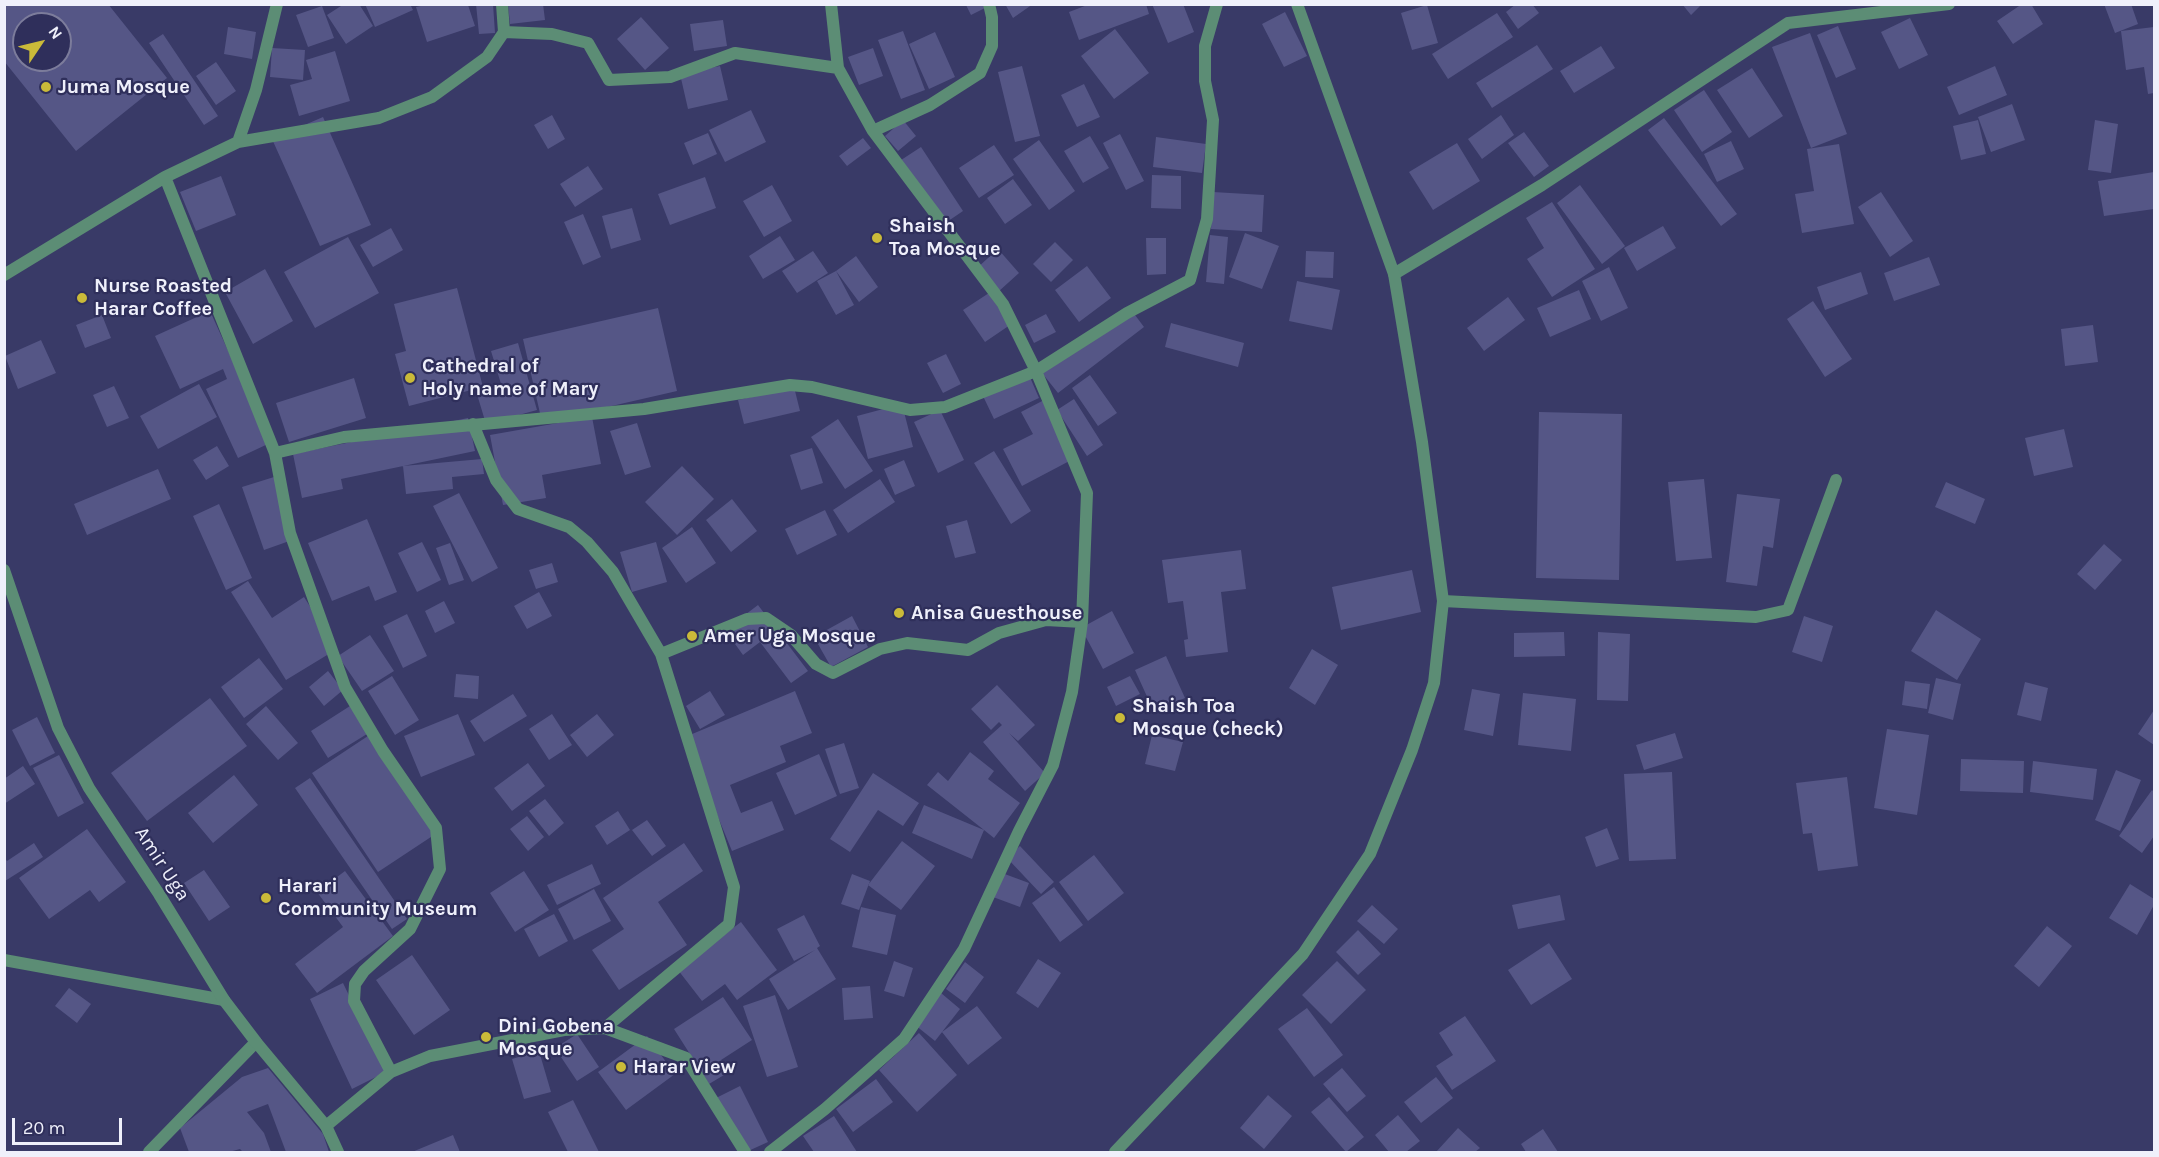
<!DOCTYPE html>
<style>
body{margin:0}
#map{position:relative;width:2159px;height:1157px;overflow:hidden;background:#393a67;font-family:Karla,sans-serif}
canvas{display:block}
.frame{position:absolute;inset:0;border:6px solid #eff0fb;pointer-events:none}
.north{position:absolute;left:12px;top:12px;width:60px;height:60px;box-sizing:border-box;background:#2f2f5b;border:2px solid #7c7c9b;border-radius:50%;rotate:55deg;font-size:16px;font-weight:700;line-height:24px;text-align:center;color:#eff0fb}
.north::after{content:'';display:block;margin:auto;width:21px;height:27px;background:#caba39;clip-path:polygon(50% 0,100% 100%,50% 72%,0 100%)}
.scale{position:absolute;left:12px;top:1118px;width:110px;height:27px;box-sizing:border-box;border:3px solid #eff0fb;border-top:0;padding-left:8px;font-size:18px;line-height:21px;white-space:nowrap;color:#eff0fb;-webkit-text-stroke:4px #2f2f5b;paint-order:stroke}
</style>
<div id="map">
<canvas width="2159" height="1157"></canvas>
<div class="frame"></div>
<div class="north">N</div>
<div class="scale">20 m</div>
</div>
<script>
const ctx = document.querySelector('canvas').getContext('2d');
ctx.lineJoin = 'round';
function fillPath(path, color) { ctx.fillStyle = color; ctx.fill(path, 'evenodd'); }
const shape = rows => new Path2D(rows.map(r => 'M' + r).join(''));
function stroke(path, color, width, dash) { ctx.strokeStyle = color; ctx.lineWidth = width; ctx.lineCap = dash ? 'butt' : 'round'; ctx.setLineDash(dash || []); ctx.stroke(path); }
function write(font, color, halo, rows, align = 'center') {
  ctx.font = font + ' Karla,sans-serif'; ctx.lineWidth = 4.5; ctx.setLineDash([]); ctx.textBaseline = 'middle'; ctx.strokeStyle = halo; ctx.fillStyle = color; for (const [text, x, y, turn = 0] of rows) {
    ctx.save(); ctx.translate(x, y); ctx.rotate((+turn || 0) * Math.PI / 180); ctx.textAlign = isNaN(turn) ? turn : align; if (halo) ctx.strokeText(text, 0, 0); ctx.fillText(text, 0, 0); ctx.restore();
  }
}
fillPath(shape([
 [4,4,108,4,167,78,76,151,4,61],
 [24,24,60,24,60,60,24,60],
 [344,4,359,4,373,26,346,44,327,15],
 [365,4,410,4,413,10,375,27],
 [476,4,493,4,495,33,479,34],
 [508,4,543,4,545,20,510,24],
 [1005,4,1033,4,1013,18],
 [1090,4,1146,4,1149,14,1079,40,1069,12],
 [1152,4,1183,4,1194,32,1168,43],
 [1516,4,1532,4,1539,13,1518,29,1506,12],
 [1682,4,1702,4,1691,15],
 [2022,4,2031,4,2043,24,2013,44,1997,21],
 [2104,4,2131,4,2138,24,2115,33],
 [425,5,468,5,475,26,427,42,416,7],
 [966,5,986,5,987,7,971,15],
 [1427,5,1438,43,1412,50,1401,13],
 [322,6,334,38,308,47,296,15],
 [1285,12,1307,56,1284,67,1262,24],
 [1497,13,1513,37,1448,79,1432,54],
 [641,17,669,48,645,70,617,39],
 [1910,18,1928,55,1899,69,1881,32],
 [723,20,727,46,694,51,690,24],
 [1838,26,1856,69,1836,78,1817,35],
 [228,27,256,32,252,59,224,54],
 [2154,27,2154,93,2148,94,2144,67,2126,70,2121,31],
 [1115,29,1149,73,1114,99,1081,56],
 [903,31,925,90,901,99,878,40],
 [935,32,955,77,929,89,909,44],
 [1810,33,1847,134,1811,148,1772,47],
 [163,34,218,116,204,125,149,43],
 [1537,45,1553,69,1492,108,1476,83],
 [1601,46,1615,68,1574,93,1560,71],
 [272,48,305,50,303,80,270,77],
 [873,48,883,76,859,85,848,57],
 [335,51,350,101,299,116,290,85,312,79,306,60],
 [216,62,236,91,216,105,196,76],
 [720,66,728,100,688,109,680,74],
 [1022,66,1040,136,1015,142,998,72],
 [1995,66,2007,95,1959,115,1947,87],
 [1752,68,1783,116,1749,138,1717,90],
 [1084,84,1100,117,1077,127,1061,95],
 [1704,90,1732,132,1702,152,1674,110],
 [2012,104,2025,140,1991,152,1978,117],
 [751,110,766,142,725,162,709,130],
 [552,115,565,139,548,149,534,125],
 [1501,115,1514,135,1482,159,1468,139],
 [323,117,371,225,320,246,272,139],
 [1664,118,1737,214,1721,226,1648,130],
 [903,120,916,136,898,151,885,136],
 [1978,120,1986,154,1961,160,1953,126],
 [2095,120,2118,124,2111,173,2088,170],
 [1524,132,1549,166,1534,177,1508,143],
 [708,133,717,154,693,165,684,143],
 [1120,134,1144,181,1126,190,1103,143],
 [1090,136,1109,168,1083,183,1064,151],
 [1156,137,1206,144,1202,173,1153,167],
 [863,138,871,148,847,166,839,156],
 [1039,140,1075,191,1049,210,1013,159],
 [1731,141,1744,169,1717,182,1704,154],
 [1457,143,1480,181,1433,210,1409,172],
 [1839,144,1854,224,1802,233,1795,194,1814,191,1807,149],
 [994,145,1014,175,979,198,959,168],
 [921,147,963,211,941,226,898,162],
 [588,166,603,189,575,207,560,184],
 [2154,172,2154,209,2104,216,2098,181],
 [1152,175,1181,176,1181,209,1151,208],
 [221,176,236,215,196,231,180,192],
 [705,177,716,208,670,225,658,194],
 [1013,179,1032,205,1005,224,987,198],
 [772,185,792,221,764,237,743,201],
 [1580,185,1625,246,1602,264,1557,203],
 [1213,192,1264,195,1262,232,1211,229],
 [1881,192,1913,241,1890,257,1858,207],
 [1552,202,1595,269,1552,297,1527,259,1544,248,1526,218],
 [632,208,641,240,611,249,602,216],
 [583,214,601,257,583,265,564,222],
 [1663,226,1676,248,1637,271,1624,248],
 [391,228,403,250,373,267,360,245],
 [1245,233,1279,246,1262,289,1229,277],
 [1210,235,1228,237,1224,284,1206,282],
 [780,236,795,260,763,279,749,256],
 [348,237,379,293,315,328,284,272],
 [1146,238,1166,238,1166,274,1147,275],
 [1055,242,1073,260,1051,282,1033,264],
 [998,249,1019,273,998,292,977,268],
 [813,251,828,273,797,293,782,271],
 [1306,251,1334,252,1333,278,1305,277],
 [856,256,878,287,859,302,836,271],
 [1929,257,1940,285,1894,301,1884,273],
 [1087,266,1111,298,1079,322,1055,290],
 [1609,267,1628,308,1601,321,1582,281],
 [265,269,293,321,253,344,225,292],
 [836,271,854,305,836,315,817,281],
 [1861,272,1868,294,1825,310,1817,287],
 [1297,281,1340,290,1332,330,1289,321],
 [457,288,483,387,409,406,395,354,406,351,394,304],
 [1579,290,1591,319,1550,337,1537,308],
 [989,293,1010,325,985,342,963,310],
 [1508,297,1525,320,1484,351,1467,328],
 [1813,301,1852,359,1825,377,1787,319],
 [1129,307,1144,327,1058,393,1042,373],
 [658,308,677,391,542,422,523,339],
 [210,311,270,443,238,458,206,389,227,379,223,369,180,389,155,336],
 [1046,314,1056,332,1034,343,1025,325],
 [102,315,111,338,85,348,76,325],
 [1171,323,1244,343,1238,367,1165,347],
 [2093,325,2098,362,2065,366,2061,329],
 [41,340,56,373,18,389,5,356],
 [518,343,537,410,486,424,476,391,501,384,491,351],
 [946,354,961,384,943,393,927,363],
 [1029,375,1039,398,994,419,983,396],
 [1090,375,1117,413,1098,426,1072,388],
 [354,378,366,418,289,442,276,403],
 [199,384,217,417,158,449,140,416],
 [114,386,129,418,107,427,93,395],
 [794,387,800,411,744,424,738,400],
 [1046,399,1077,457,1022,486,1003,449,1033,434,1021,412],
 [1074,399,1103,445,1087,456,1057,410],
 [902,404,913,447,868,459,857,416],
 [940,410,964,460,938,473,914,422],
 [1539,412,1622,414,1619,580,1536,578],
 [592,417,601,464,542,475,546,498,503,505,490,435],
 [468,418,475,451,341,479,343,489,302,498,293,454],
 [838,419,873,471,845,489,811,437],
 [637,423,651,467,625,475,610,431],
 [2064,429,2073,467,2034,476,2025,438],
 [217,446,229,466,206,480,193,460],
 [812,448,823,483,801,490,790,455],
 [994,451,1031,511,1011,524,974,463],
 [482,459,484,474,452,477,453,489,406,494,403,466],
 [904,460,915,486,895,495,884,469],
 [682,466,714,499,677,535,645,502],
 [158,469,171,499,87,535,74,504],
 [274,477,295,539,264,550,242,487],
 [880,479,895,502,848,533,833,510],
 [1704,479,1712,558,1676,561,1668,482],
 [1946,482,1985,499,1975,524,1935,507],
 [459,493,498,568,472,582,433,506],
 [1737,494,1780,499,1773,548,1763,546,1757,586,1726,582],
 [732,499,757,531,731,552,706,520],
 [219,504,252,578,226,590,193,516],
 [825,510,837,535,797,555,785,529],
 [367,519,397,592,375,601,369,586,332,601,308,543],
 [967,520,976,553,955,558,946,526],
 [692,527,716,563,686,583,662,548],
 [422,542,441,580,417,592,398,553],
 [656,542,667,582,632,592,620,552],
 [450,543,464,580,449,585,436,548],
 [2104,544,2122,560,2095,590,2077,574],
 [1241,550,1246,589,1221,592,1228,652,1186,657,1184,640,1188,639,1183,601,1168,603,1162,560],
 [552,563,558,582,536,589,529,570],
 [1412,570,1421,612,1341,630,1332,587],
 [248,581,272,618,304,597,337,649,286,680,231,592],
 [539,592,552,616,527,629,514,606],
 [444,601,455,623,435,633,425,611],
 [758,605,808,671,791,683,760,642,743,655,725,630],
 [1936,610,1981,639,1957,680,1911,651],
 [1112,611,1134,653,1103,669,1081,628],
 [407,614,427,656,403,668,383,626],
 [852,616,868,647,831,667,814,637],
 [1804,616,1833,626,1822,662,1792,652],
 [1564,632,1565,656,1514,657,1514,633],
 [1598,632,1630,634,1628,701,1597,700],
 [370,635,394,671,362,691,338,656],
 [1312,649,1338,665,1315,705,1289,688],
 [1166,656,1185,698,1154,712,1135,670],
 [259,658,283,689,244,718,221,687],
 [328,671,343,690,324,706,309,687],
 [456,674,479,676,478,699,454,697],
 [392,676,419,720,395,735,368,691],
 [1130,676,1140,694,1116,706,1107,687],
 [1936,678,1961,684,1953,720,1928,713],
 [1905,681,1930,684,1927,709,1902,705],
 [2025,682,2048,688,2041,721,2017,715],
 [997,685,1035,725,1018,741,1009,733,1045,773,1025,791,983,742,1002,725,999,722,991,730,971,709],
 [1472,689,1500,694,1493,736,1464,730],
 [710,691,725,715,700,729,686,706],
 [795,691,812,733,780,746,786,762,730,785,741,813,772,801,784,830,732,851,685,737],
 [1523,693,1576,699,1571,751,1518,745],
 [513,694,527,716,484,742,470,721],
 [210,698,247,746,147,821,111,773],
 [266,706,298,743,278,760,246,724],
 [350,706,367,734,328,758,311,731],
 [2154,710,2154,745,2138,734],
 [458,714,475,755,421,777,404,736],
 [552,714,572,745,549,760,529,729],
 [597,714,614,735,587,757,570,735],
 [37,717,55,753,30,766,12,730],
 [1887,729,1929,735,1917,815,1874,808],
 [1675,733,1683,758,1644,770,1636,745],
 [371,734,437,833,378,872,312,773],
 [1152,735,1183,742,1175,771,1145,764],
 [844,743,859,788,840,794,825,749],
 [970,752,994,771,988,779,1020,803,994,838,984,830,972,859,912,833,924,805,984,830,927,785,938,772,948,781],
 [819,754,837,796,795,815,776,773],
 [59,755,84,803,58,817,33,768],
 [1961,759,2024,761,2023,793,1960,791],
 [2033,761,2097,769,2093,800,2030,792],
 [528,763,545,786,512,811,494,788],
 [23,766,35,784,4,804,4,779],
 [2116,770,2141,780,2120,831,2095,820],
 [1672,772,1676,859,1629,861,1624,774],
 [873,773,919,803,903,826,878,810,850,852,830,839],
 [234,775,258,805,213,843,188,813],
 [1847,777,1858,866,1818,871,1812,833,1803,834,1796,783],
 [310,778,407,919,392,929,295,788],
 [2152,790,2154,792,2154,836,2142,853,2119,836],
 [545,799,564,823,549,836,529,811],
 [618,811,630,830,607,845,595,826],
 [527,816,544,837,528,851,510,829],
 [647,820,666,846,652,856,632,830],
 [1607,828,1619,859,1596,867,1585,837],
 [87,829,126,882,99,902,90,890,49,919,19,878],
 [902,841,935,866,901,910,868,885],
 [34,843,43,857,5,881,4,857,7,861],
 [684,843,703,871,658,902,687,945,619,990,592,950,624,929,603,898],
 [1020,846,1054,882,1041,894,1007,858],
 [1094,855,1124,893,1088,921,1059,882],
 [592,864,601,884,557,905,547,885],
 [204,870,230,907,209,921,184,883],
 [345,871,393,936,317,993,295,964,343,927,317,892],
 [524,871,549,910,515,932,490,893],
 [1002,873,1029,883,1020,907,993,897],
 [852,874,870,881,859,910,841,904],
 [2130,884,2154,899,2154,905,2137,935,2109,918],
 [1054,887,1083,925,1060,942,1032,903],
 [594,889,611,921,574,940,558,909],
 [1560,895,1565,920,1518,929,1512,905],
 [1372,905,1398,929,1384,944,1357,921],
 [861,907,896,915,887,955,852,947],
 [554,914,568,941,539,957,524,929],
 [804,915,820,946,817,948,836,979,788,1010,769,979,815,950,794,961,777,929],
 [741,922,777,970,737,1000,725,984,702,1001,678,970],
 [2047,926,2072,946,2039,987,2014,966],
 [1358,930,1381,954,1358,975,1336,952],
 [1549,943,1572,979,1531,1005,1508,970],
 [412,955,450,1010,414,1035,376,980],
 [1038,959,1061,973,1038,1008,1016,993],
 [894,961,913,968,904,997,884,991],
 [1337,961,1366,990,1331,1024,1302,995],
 [965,962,984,977,965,1003,946,989],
 [343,983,386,1072,352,1089,310,999],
 [870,986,873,1018,844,1020,842,988],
 [69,988,91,1004,77,1023,55,1006],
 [941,993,960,1009,935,1041,915,1025],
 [775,995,798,1067,767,1077,743,1006],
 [723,997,752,1040,721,1060,729,1072,709,1084,674,1029],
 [977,1006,1002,1038,968,1065,942,1032],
 [1307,1008,1343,1055,1314,1077,1278,1029],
 [1465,1016,1496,1061,1452,1090,1436,1066,1453,1055,1439,1033],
 [919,1033,957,1075,917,1112,879,1070],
 [577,1034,599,1067,577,1081,555,1048],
 [647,1036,675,1074,626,1110,598,1072],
 [539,1051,551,1092,524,1099,512,1059],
 [268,1068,323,1134,329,1152,286,1152,268,1104,247,1112,264,1133,271,1152,243,1152,240,1149,229,1152,189,1152,180,1128,242,1077],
 [1342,1068,1366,1096,1347,1112,1323,1084],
 [1436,1077,1453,1098,1421,1123,1404,1102],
 [876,1079,893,1102,853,1132,836,1109],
 [740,1086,768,1142,746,1152,716,1098],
 [1268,1095,1292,1116,1264,1149,1240,1128],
 [1329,1097,1364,1137,1346,1152,1311,1112],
 [573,1100,599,1152,568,1152,548,1112],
 [1398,1115,1420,1141,1406,1152,1389,1152,1375,1135],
 [834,1116,857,1152,814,1152,803,1136],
 [1458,1128,1480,1148,1475,1152,1436,1152],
 [1543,1129,1558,1152,1526,1152,1521,1144],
 [453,1135,460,1152,412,1152]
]), '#555686');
stroke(shape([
 [502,4,504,32],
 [831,4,838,68],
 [873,131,930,105,980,73,992,46,992,17,989,4],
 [238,142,256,90,277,4],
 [165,177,275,453],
 [1394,274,1542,185,1788,23,1949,4],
 [4,275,165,177,238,142,379,118,432,97,487,57,504,32,552,34,588,43,609,80,670,77,735,53,838,68,873,131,1003,304,1036,371,945,407,910,410,812,387,790,385,644,409,344,437,275,453,290,533,345,687,383,751,436,828,440,869,410,929,364,971,355,984,354,1001,391,1072,326,1126],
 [1443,601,1756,617,1788,610,1836,480],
 [661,654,747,619,766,618,791,635,816,664,833,673,880,649,907,643,968,650,999,633,1046,620,1082,622],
 [4,960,224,1000],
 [605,1028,686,1058,745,1152],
 [391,1072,430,1056,564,1030,605,1028,729,924,734,887,661,654,613,572,587,542,569,527,518,509,496,480,473,424],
 [149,1152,256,1042],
 [770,1152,825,1109,904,1039,964,949,1019,831,1053,765,1072,692,1082,622,1087,493,1036,371,1127,313,1190,280,1207,219,1213,120,1205,81,1205,46,1217,4]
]), '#5c8d75', 12);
stroke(shape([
 [4,570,58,728,89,788,159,894,224,1000,256,1042,326,1126,338,1152],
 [1115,1152,1303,954,1370,854,1412,750,1434,683,1443,601,1422,442,1394,274,1297,4]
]), '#5c8d75', 12);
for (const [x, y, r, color] of [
 [46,87,6,"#caba39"],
 [877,238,6,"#caba39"],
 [82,298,6,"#caba39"],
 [410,378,6,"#caba39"],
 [899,613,6,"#caba39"],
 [692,636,6,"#caba39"],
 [1120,718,6,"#caba39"],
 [266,898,6,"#caba39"],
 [486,1037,6,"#caba39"],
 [621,1067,6,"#caba39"]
]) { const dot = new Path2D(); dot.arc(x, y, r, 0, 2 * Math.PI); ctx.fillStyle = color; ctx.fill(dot); stroke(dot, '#2f2f5b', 2); }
write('bold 20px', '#eff0fb', '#2f2f5b', [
 ["Juma Mosque",58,87],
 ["Shaish",889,226],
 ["Toa Mosque",889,249],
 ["Nurse Roasted",94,286],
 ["Harar Coffee",94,309],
 ["Cathedral of",422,366],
 ["Holy name of Mary",422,389],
 ["Anisa Guesthouse",911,613],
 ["Amer Uga Mosque",704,636],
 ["Shaish Toa",1132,706],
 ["Mosque (check)",1132,729],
 ["Harari",278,886],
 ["Community Museum",278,909],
 ["Dini Gobena",498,1026],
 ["Mosque",498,1049],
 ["Harar View",633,1067]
], 'left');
write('20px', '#eff0fb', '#2f2f5b', [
 ["Amir Uga",162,864,57]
]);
</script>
